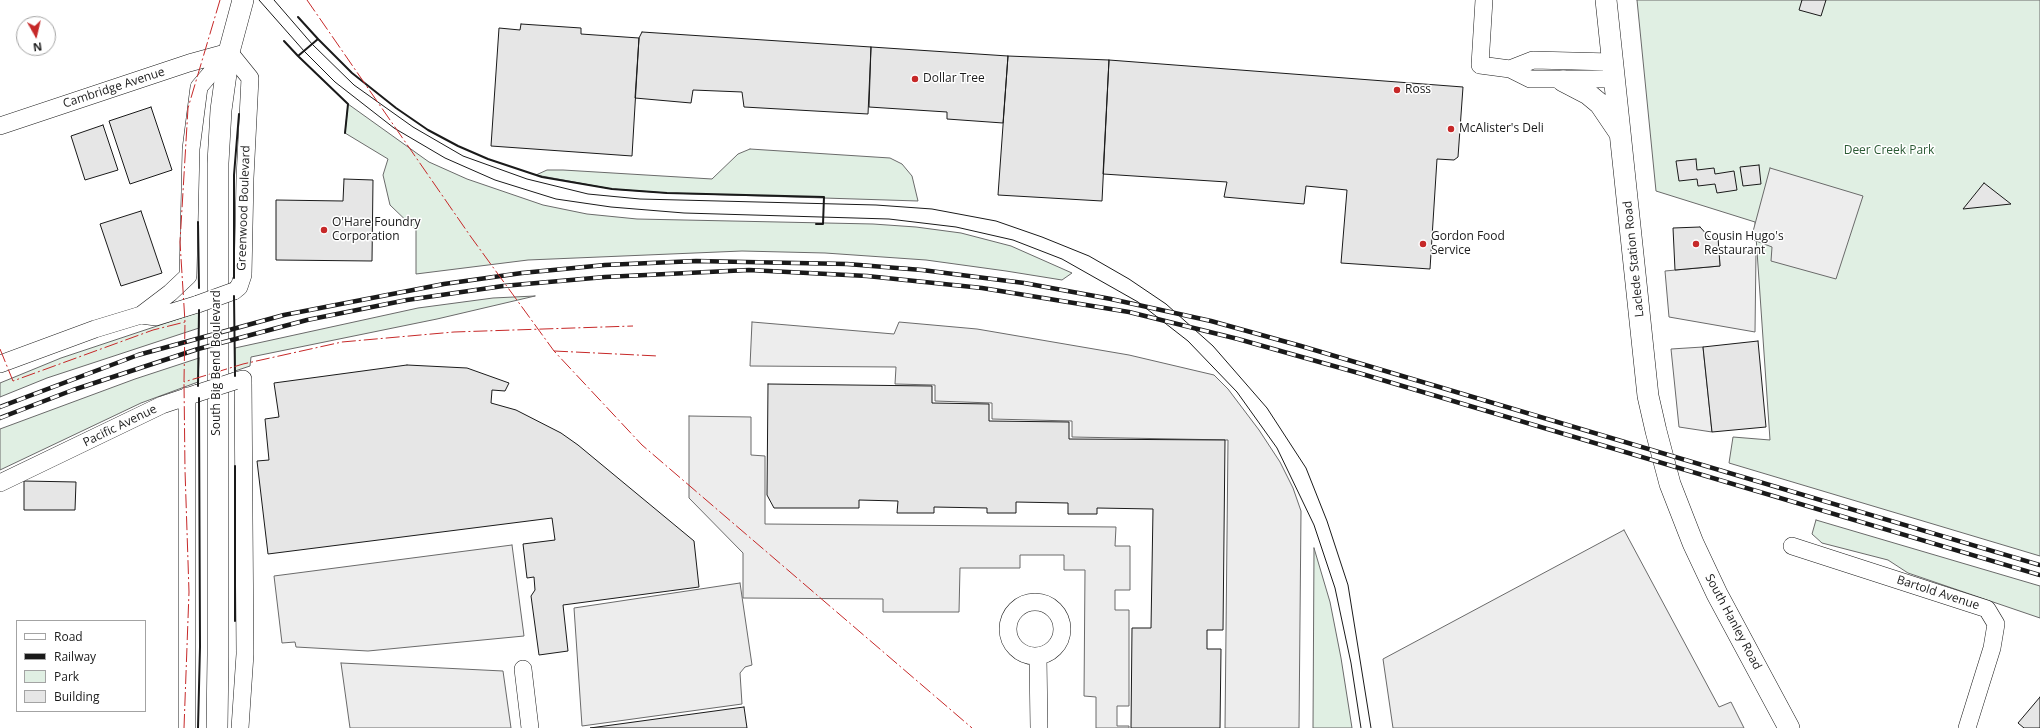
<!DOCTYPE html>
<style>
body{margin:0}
#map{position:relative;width:2040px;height:728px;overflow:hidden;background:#fff;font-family:"Open Sans",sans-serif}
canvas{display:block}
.legend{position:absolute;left:16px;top:620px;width:130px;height:92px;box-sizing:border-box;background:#fff;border:1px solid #a3a3a3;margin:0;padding:5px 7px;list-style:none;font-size:12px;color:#1a1a1a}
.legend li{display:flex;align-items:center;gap:8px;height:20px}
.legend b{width:20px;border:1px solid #a3a3a3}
.north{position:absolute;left:16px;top:16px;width:40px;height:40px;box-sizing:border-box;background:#fff;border:1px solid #a3a3a3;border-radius:50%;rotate:172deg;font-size:11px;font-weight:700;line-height:16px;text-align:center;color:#1a1a1a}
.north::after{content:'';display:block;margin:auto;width:14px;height:18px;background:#c62828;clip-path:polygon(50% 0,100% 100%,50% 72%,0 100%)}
</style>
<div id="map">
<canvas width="2040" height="728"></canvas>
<ul class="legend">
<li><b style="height:5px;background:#fff"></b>Road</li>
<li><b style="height:5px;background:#1a1a1a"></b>Railway</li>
<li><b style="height:11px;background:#e0efe3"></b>Park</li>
<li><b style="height:11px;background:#e6e6e6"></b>Building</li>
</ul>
<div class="north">N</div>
</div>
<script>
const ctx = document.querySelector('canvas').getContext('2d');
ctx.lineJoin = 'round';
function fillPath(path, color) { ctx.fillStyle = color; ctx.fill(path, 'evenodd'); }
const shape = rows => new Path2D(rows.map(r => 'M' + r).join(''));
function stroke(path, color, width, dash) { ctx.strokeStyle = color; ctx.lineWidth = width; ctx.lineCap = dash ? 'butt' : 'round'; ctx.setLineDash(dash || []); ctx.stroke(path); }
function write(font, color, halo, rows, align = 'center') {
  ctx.font = font + ' "Open Sans",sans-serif'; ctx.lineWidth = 3; ctx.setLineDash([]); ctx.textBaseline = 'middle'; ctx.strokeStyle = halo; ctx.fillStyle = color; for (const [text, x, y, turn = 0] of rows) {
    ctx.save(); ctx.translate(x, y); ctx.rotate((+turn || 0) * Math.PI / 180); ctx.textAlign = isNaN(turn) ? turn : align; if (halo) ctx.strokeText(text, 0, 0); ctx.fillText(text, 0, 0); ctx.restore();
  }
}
const green = shape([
 [1637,0,2040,0,2040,556,1729,463,1733,437,1770,440,1755,222,1656,191,1637,0],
 [348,104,429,162,467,179,543,205,587,214,637,219,873,224,916,227,961,233,1011,246,1072,273,1062,280,1006,271,926,260,825,253,742,251,528,260,416,274,416,230,390,205,383,175,388,159,345,133,348,104],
 [750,149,890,158,902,164,912,176,918,201,667,193,612,189,536,175,547,170,563,170,712,179,738,154,750,149],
 [535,296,437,319,251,357,250,366,235,371,235,348,418,308,493,298,535,296],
 [199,312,199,328,47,378,0,397,0,383,61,358,199,312],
 [199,358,198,382,141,403,0,470,0,429,135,379,199,358],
 [1816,520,2040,586,2040,618,1908,573,1888,560,1822,543,1812,534,1816,520],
 [1314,548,1330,602,1341,658,1352,728,1313,728,1314,548]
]);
fillPath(green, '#e0efe3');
stroke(green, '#6a6a6a', 1);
const parking = shape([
 [1770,168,1863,196,1836,279,1771,261,1772,247,1751,239,1770,168],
 [1719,251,1756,252,1755,332,1669,317,1665,271,1720,266,1719,251],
 [752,322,894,334,899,322,977,329,1129,355,1214,375,1228,389,1259,430,1280,462,1293,488,1301,511,1299,728,1225,728,1228,440,1072,437,1072,421,992,419,992,403,935,401,935,385,895,384,896,367,750,366,752,322],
 [1703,347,1712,432,1679,427,1671,349,1703,347],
 [689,416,751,417,751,455,765,456,765,524,1116,527,1115,546,1130,546,1130,590,1115,590,1115,610,1129,610,1129,706,1117,706,1117,726,1129,726,1129,728,1096,728,1096,697,1084,696,1085,570,1064,570,1064,555,1020,555,1020,568,960,568,959,612,883,612,883,599,743,598,743,553,689,498,689,416],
 [1624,530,1719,707,1731,702,1744,728,1393,728,1383,659,1624,530],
 [512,545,524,636,368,651,296,647,295,642,282,643,274,576,512,545],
 [740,583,752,665,745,667,740,673,742,704,582,726,574,608,740,583],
 [341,663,503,671,511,728,350,728,341,663]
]);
fillPath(parking, '#ededed');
stroke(parking, '#6a6a6a', 1);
const building = shape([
 [1802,0,1826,0,1821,16,1799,10,1802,0],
 [521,24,581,28,581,34,639,38,632,156,491,146,499,28,520,30,521,24],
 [642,32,871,47,868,114,744,107,742,92,693,90,691,103,635,98,639,38,642,32],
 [871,47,1008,56,1003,123,947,119,947,112,869,107,871,47],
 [1008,56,1109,60,1102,201,998,195,1008,56],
 [1109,60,1463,87,1458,157,1454,160,1437,159,1430,269,1341,263,1347,190,1306,186,1304,204,1224,197,1227,182,1103,174,1109,60],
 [151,107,172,170,130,184,109,121,151,107],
 [103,125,118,170,85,180,71,136,103,125],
 [1696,159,1697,170,1714,168,1715,174,1734,171,1737,190,1717,193,1715,184,1698,186,1697,179,1679,181,1676,161,1696,159],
 [1759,165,1761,184,1743,186,1740,167,1759,165],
 [344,179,373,180,372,261,276,260,276,200,343,201,344,179],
 [1984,183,2011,204,1963,209,1984,183],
 [141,211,162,273,121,286,100,224,141,211],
 [1700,227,1710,238,1718,237,1720,266,1675,270,1673,228,1700,227],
 [1758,341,1766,427,1712,432,1703,347,1758,341],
 [407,365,467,368,509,383,505,391,492,390,491,403,516,410,561,433,578,445,694,541,699,587,563,605,568,651,539,655,531,596,535,590,534,577,527,578,523,544,555,540,552,518,268,554,257,461,269,460,265,419,279,417,274,383,407,365],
 [768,384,932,386,932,403,989,404,989,421,1069,422,1069,439,1225,440,1223,630,1207,630,1207,649,1221,649,1220,728,1131,728,1132,628,1151,628,1153,509,1097,508,1097,514,1068,514,1068,503,1016,502,1016,513,987,513,987,508,934,507,934,513,897,513,898,501,859,500,859,508,774,508,767,495,768,384],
 [24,481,76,482,75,510,24,510,24,481],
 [2040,697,2040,728,2024,728,2018,723,2040,697],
 [744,707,747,728,590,728,744,707]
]);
fillPath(building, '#e6e6e6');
stroke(building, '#1a1a1a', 1);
const minor = shape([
 [1484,0,1480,65,1510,69,1530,79,1614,79],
 [229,52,250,78,245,178,243,275,239,287,234,291],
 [1510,69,1533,60,1612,62],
 [0,126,189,63,229,52],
 [141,315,170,293,188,276,191,149,199,87,229,52],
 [0,364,95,329,141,315,156,317,198,304],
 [235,381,243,379,245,654,240,728],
 [187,396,187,728],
 [0,483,162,405,198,393],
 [1792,546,1987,609,1996,624,1992,648,1967,728],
 '1008 629a27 27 0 1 1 54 0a27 27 0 1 1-54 0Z',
 [1038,656,1039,728],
 [523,669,530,728]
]);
const major = shape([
 [1606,0,1648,396,1656,431,1670,484,1693,543,1717,594,1789,728],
 [1563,81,1588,94,1600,104,1619,132],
 [217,728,218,655,218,163,221,110,229,52,243,0]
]);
stroke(minor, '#1a1a1a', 18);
stroke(major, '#1a1a1a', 22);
stroke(minor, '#fff', 17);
stroke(major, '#fff', 21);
stroke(shape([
 [259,0,304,51,335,82,394,128,445,158,495,180,556,199,611,207,684,213,889,219,956,227,1013,240,1062,259,1138,302,1188,341,1237,392,1277,448,1314,525,1335,588,1351,663,1361,728],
 [274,0,312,44,354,85,413,127,463,156,527,179,588,194,640,199,876,205,932,209,996,221,1042,237,1089,256,1129,279,1166,304,1213,346,1267,408,1306,468,1327,521,1348,585,1371,728]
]), '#1a1a1a', 1);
const rail = shape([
 [0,407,138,355,284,315,444,284,522,273,605,265,696,261,847,264,922,270,1024,283,1111,299,1211,321,1301,346,2040,565],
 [0,418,73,390,198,349,307,320,407,300,503,286,605,277,749,270,867,276,982,288,1129,312,1238,339,1362,374,2040,575]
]);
stroke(rail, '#1a1a1a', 4.5);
stroke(rail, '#fff', 3, [9]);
const minorBridge = shape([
 [198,304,234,291],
 [198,393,235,381]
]);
stroke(minorBridge, '#1a1a1a', 18, []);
stroke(minorBridge, '#fff', 17);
stroke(shape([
 [298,17,318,39],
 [284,41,298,56],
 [345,133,348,104,298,56,318,39,352,73,396,108,428,130,458,146,488,159,542,177,612,189,667,193,824,197,823,224,816,224],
 [198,222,199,288],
 [234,278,234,175,239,114],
 [234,296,235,376],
 [198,386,199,310],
 [235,466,235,621],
 [198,728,200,647,199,398]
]), '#1a1a1a', 2);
stroke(shape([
 [220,0,188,108,180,242,185,322,184,382,243,364,342,342,454,332,633,326],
 [307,0,471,237,554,351,642,445,972,728],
 [0,349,13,381,153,330,185,322],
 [554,351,658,356],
 [184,728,189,592,185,470,184,382]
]), '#c62828', 1, [14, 3, 2, 3]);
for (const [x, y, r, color] of [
 [915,79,4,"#c62828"],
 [1397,90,4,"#c62828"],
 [1451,129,4,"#c62828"],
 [324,230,4,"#c62828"],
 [1423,244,4,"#c62828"],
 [1696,244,4,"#c62828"]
]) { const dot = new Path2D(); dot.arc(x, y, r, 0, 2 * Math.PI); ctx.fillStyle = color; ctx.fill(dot); stroke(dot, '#fff', 1.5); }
write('12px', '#1a1a1a', '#fff', [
 ["Dollar Tree",923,79],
 ["Ross",1405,90],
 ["McAlister's Deli",1459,129],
 ["O'Hare Foundry",332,223],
 ["Corporation",332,237],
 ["Gordon Food",1431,237],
 ["Service",1431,251],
 ["Cousin Hugo's",1704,237],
 ["Restaurant",1704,251]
], 'left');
write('12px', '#1a1a1a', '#fff', [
 ["Cambridge Avenue",114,88,-18],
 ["Greenwood Boulevard",244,208,-88],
 ["Laclede Station Road",1634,259,-96],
 ["South Big Bend Boulevard",217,363,-90],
 ["Pacific Avenue",120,426,-26],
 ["Bartold Avenue",1938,593,18],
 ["South Hanley Road",1733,622,62]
]);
write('12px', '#2b5a34', '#fff', [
 ["Deer Creek Park",1889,151]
]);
</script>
